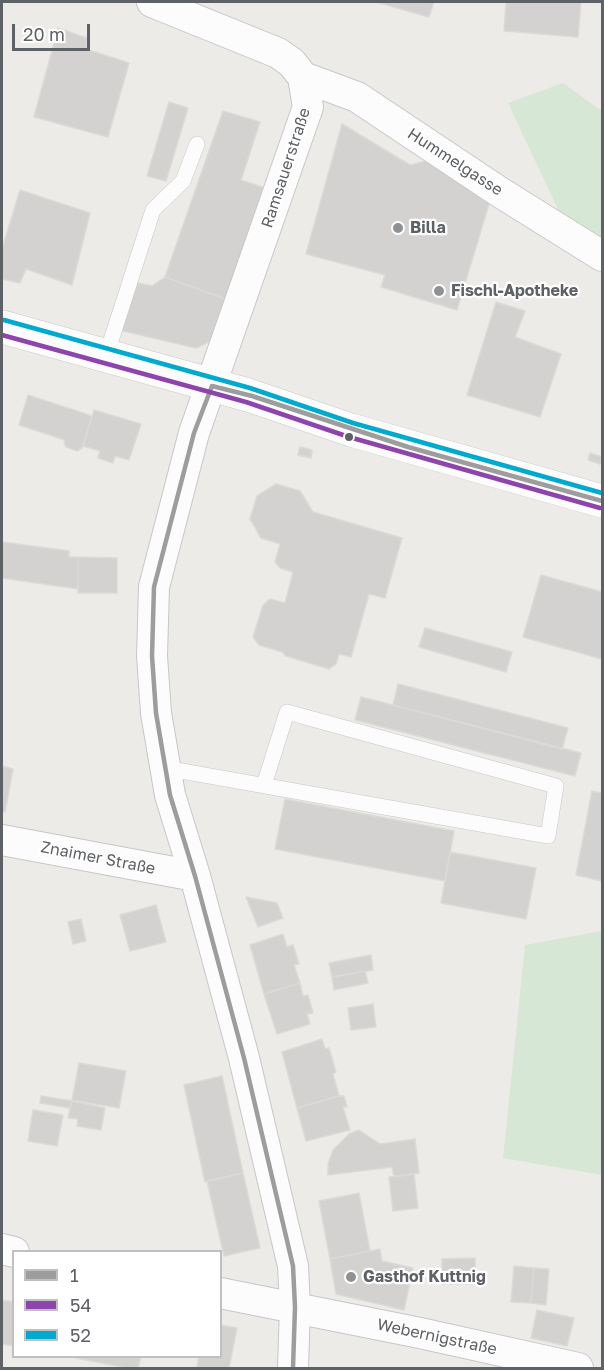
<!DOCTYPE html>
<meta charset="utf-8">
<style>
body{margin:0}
#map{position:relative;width:604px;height:1370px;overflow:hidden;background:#ecebe8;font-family:"Golos Text",sans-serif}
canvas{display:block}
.frame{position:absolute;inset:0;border:3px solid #5e6165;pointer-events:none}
.legend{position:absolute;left:12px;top:1250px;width:210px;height:108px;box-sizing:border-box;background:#fff;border:2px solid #bfc0c1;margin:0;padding:8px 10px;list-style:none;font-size:18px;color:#5e6165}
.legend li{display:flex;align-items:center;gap:12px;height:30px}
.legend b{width:30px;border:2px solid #bfc0c1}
.scale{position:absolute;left:12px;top:24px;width:78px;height:27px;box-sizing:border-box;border:3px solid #5e6165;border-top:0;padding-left:8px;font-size:18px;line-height:21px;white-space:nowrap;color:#5e6165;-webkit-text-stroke:4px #fff;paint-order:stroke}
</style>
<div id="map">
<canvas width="604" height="1370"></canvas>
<div class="frame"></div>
<ul class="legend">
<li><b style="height:8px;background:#9d9d9d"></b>1</li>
<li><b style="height:8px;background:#8e44ad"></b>54</li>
<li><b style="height:8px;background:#00a9ce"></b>52</li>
</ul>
<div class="scale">20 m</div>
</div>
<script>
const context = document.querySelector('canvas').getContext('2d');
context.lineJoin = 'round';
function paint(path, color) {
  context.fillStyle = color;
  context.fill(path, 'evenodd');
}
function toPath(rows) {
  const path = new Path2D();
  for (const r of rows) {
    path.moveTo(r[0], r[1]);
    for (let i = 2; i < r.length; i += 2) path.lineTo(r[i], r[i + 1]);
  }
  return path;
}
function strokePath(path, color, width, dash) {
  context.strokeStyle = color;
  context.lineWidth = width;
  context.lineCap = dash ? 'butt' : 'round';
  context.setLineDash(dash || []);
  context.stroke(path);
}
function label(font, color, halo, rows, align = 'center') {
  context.font = font + ' "Golos Text",sans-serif';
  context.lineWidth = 4.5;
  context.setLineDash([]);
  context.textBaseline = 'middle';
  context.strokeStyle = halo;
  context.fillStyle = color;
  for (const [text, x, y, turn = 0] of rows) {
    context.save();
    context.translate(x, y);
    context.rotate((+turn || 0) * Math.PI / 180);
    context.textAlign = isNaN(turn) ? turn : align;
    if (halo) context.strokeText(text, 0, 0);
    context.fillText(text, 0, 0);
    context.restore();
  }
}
const green = toPath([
 [563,83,602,111,602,243,563,220,508,103],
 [602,931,602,1175,503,1158,525,945]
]);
const building = toPath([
 [376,2,434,2,429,17,376,2],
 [506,2,581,2,578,37,504,31,506,2],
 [58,28,87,38,86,49,129,63,108,137,34,117,58,28],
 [169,102,188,108,166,181,147,176,169,102],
 [223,111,260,122,241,180,265,188,226,299,165,277,223,111],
 [342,124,410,165,430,160,490,201,457,310,381,287,385,275,306,254,342,124],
 [20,190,90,213,72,285,26,269,20,283,2,279,2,249,20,190],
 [165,277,226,299,218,327,209,342,196,348,119,330,133,282,152,286,165,277],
 [496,302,525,311,515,337,561,354,540,417,467,395,496,302],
 [28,395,92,416,82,448,77,451,66,447,64,443,65,440,19,425,28,395],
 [94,410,141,424,129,460,115,456,113,463,98,458,100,451,83,446,94,410],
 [300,447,312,450,311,458,298,455,300,447],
 [590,453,602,457,600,464,588,460,590,453],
 [276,484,300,491,313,512,402,538,385,598,369,594,351,657,339,654,336,664,329,669,286,656,282,652,259,645,253,637,263,605,270,599,285,603,293,572,280,568,275,562,280,544,261,538,250,519,257,496,276,484],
 [2,542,69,551,69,557,78,557,78,589,2,578,2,542],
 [78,557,117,558,117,593,78,593,78,557],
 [541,575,602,592,602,659,523,637,541,575],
 [425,628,512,652,506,672,419,647,425,628],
 [398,684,568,728,562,749,393,705,398,684],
 [361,697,581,753,575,776,355,720,361,697],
 [2,766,13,769,5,812,2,811,2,766],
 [592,791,602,793,602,881,576,875,592,791],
 [285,799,454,831,445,881,275,849,285,799],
 [450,852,536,868,526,919,441,903,450,852],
 [246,897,277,903,283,918,258,927,246,897],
 [156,905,166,942,130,951,120,915,156,905],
 [81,919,86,941,73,944,68,922,81,919],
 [283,934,287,947,293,945,299,964,294,965,300,983,264,994,250,945,283,934],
 [371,955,373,970,332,977,329,963,371,955],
 [365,971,368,983,334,990,332,977,365,971],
 [300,983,303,996,308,995,313,1013,307,1014,310,1024,277,1034,264,994,300,983],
 [373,1004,376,1027,351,1030,348,1008,373,1004],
 [322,1039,325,1049,329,1048,336,1072,333,1074,339,1096,297,1108,282,1052,322,1039],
 [79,1063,126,1071,119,1108,72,1100,79,1063],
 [222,1076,243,1173,205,1182,184,1085,222,1076],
 [41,1096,72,1101,70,1108,40,1103,41,1096],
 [339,1096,344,1096,347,1107,343,1107,350,1130,306,1141,297,1108,339,1096],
 [72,1101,105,1108,101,1130,77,1126,78,1119,68,1118,72,1101],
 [33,1110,63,1115,57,1146,28,1141,33,1110],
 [359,1130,380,1144,415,1139,419,1173,394,1177,392,1167,328,1175,328,1164,333,1150,349,1134,359,1130],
 [243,1173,260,1248,224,1256,207,1181,243,1173],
 [414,1174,418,1208,393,1211,389,1177,414,1174],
 [359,1193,370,1251,330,1259,319,1201,359,1193],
 [380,1249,382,1261,413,1268,404,1310,336,1294,330,1259,380,1249],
 [475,1258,476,1284,442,1284,442,1259,475,1258],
 [514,1266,534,1268,531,1303,511,1302,514,1266],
 [534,1268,549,1269,546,1305,531,1303,534,1268],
 [2,1300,14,1302,14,1346,2,1344,2,1300],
 [537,1310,574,1318,567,1346,531,1338,537,1310],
 [220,1325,237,1328,229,1368,197,1368,199,1356,220,1356,220,1325],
 [66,1356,141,1356,138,1368,127,1368,66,1356]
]);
const lane = toPath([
 [106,356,153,210,183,181,197,144],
 [164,768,187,772,548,836,556,786,287,712,264,785]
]);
const street = toPath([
 [152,2,278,53,292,63,303,77,308,107,194,433,154,587,152,656,156,713,170,795,195,876,244,1058,293,1266,295,1307,293,1368],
 [303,77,357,97,498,191,602,256],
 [2,840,195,876],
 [2,1249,14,1252],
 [220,1293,420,1333,578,1368]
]);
const secondary = toPath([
 [2,327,248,395,351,430,602,501]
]);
const bus1 = toPath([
 [212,386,194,433,154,587,152,656,156,713,170,795,195,876,244,1058,293,1266,295,1307,293,1368],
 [212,386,252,396,408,447,602,501]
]);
const bus2 = toPath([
 [2,335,246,402,349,437,600,508]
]);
const bus3 = toPath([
 [4,320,250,388,353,423,602,493]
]);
const markers = [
 [398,228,6,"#909193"],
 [439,291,6,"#909193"],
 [349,437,5,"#5e6165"],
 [351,1277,6,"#909193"]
];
const streetNames = [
 ["Hummelgasse",455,162,33],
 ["Ramsauerstraße",286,168,-72],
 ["Znaimer Straße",98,858,11],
 ["Webernigstraße",437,1337,12]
];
const poiNames = [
 ["Billa",410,228],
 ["Fischl-Apotheke",451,291],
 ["Gasthof Kuttnig",363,1277]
];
paint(green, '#d7e7d5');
paint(building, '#d3d2d1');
strokePath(building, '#dcdad7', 1.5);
strokePath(lane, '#c7c7c7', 16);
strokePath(street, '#c7c7c7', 32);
strokePath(secondary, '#c9c9c9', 34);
strokePath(lane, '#fcfcfc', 15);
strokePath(street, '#fcfcfc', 30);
strokePath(secondary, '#fcfcfc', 33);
strokePath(bus1, '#9d9d9d', 4.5);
strokePath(bus2, '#8e44ad', 4.5);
strokePath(bus3, '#00a9ce', 4.5);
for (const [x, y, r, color] of markers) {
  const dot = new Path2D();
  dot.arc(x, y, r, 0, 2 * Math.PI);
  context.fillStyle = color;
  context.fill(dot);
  strokePath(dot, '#fff', 2);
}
label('16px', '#5e6165', '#fff', streetNames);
label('bold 16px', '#5e6165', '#fff', poiNames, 'left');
</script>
